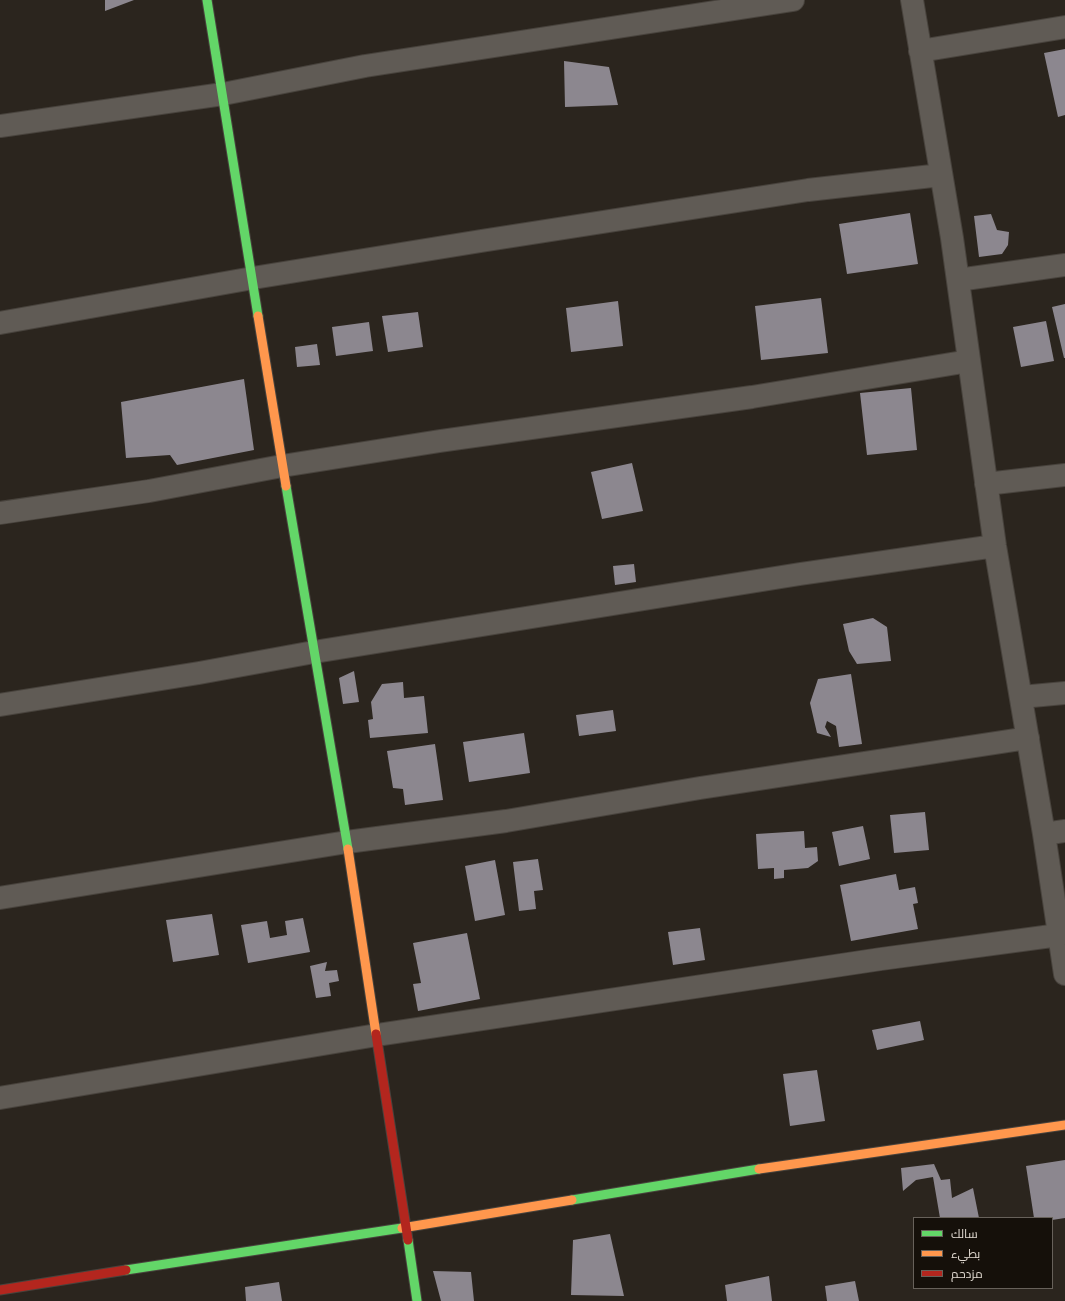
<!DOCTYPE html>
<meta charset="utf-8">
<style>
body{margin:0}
#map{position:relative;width:1065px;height:1301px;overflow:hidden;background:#2b251e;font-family:"Open Sans",Cairo,sans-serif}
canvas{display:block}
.legend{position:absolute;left:913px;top:1217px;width:140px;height:72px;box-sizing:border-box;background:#15100a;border:1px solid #67615a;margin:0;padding:5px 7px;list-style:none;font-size:12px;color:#e2dbd2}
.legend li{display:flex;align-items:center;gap:8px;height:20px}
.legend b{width:20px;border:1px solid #67615a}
</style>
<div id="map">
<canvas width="1065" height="1301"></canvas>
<ul class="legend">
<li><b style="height:5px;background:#63d668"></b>سالك</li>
<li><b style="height:5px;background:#ff974d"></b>بطيء</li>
<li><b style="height:5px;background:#b3261e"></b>مزدحم</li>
</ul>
</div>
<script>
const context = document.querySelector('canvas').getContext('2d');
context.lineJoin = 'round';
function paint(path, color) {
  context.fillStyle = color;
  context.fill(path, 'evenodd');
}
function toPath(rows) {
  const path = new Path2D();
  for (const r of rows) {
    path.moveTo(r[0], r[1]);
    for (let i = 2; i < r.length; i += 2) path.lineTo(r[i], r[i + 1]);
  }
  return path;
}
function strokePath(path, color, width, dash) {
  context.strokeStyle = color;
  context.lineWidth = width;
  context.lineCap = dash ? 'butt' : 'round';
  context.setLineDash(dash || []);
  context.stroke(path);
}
const building = toPath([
 [105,0,134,0,105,11],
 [1065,49,1065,115,1058,117,1044,53],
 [564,61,609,67,618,105,565,107],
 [910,213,918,264,847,274,839,224],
 [991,214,997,230,1009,232,1008,245,1002,254,979,257,974,216],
 [821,298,828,353,761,360,755,306],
 [618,301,623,346,571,352,566,308],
 [1065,304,1065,358,1064,358,1052,307],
 [418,312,423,347,388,352,382,316],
 [1046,321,1054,361,1021,367,1013,327],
 [369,322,373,351,336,356,332,327],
 [317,344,320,365,297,367,295,347],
 [244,379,254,450,177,465,170,455,126,458,121,402],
 [911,388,917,450,867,455,860,393],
 [632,463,643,511,602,519,591,472],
 [634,564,636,582,615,585,613,566],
 [873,618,887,627,891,661,857,664,849,651,843,624],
 [354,671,359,702,343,704,339,678],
 [851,674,862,744,839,747,836,726,827,721,825,727,831,737,817,733,810,703,818,679],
 [403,682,404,698,424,696,428,733,370,738,368,720,373,719,371,702,382,684],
 [613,710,616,731,579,736,576,715],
 [524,733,530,773,469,782,463,742],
 [435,744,443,800,405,805,403,789,393,788,387,751],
 [925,812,929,850,894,853,890,815],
 [863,826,870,859,839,866,832,832],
 [804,831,805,848,817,847,818,861,808,868,784,870,784,878,774,879,774,868,758,869,756,834],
 [538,859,543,890,534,891,536,909,519,911,513,862],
 [495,860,505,915,475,921,465,866],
 [896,874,899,890,915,887,918,903,913,904,918,929,851,941,840,885],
 [212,914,219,955,173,962,166,920],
 [303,918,310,952,248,963,241,925,267,921,270,938,287,935,285,921],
 [700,928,705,960,673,965,668,932],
 [467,933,480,999,418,1011,413,984,421,983,413,943],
 [327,962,325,971,337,970,339,981,329,983,331,996,316,998,310,966],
 [920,1021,924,1040,877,1050,872,1030],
 [817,1070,825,1121,790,1126,783,1074],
 [1065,1160,1065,1218,1052,1220,1052,1218,1034,1218,1026,1166],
 [934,1164,941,1180,950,1179,952,1198,973,1188,979,1218,940,1218,933,1177,916,1180,903,1191,901,1168],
 [610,1234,624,1296,571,1295,573,1240],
 [433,1271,471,1272,474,1301,441,1301],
 [769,1276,772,1301,727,1301,725,1285],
 [855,1281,859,1301,827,1301,825,1286],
 [279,1282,282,1301,246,1301,245,1287]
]);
const street = toPath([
 [912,0,952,238,995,546,1044,834,1065,974],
 [920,51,1065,27],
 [0,126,223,94,365,66,793,0],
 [958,280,1065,265],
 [0,323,253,278,481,241,808,190,941,175],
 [986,484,1065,475],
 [0,513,149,491,282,466,440,441,752,397,969,361],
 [1021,697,1065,693],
 [0,705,199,673,314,652,800,574,995,546],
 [1044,834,1065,831],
 [0,898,347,842,506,821,700,788,1028,738],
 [0,1098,377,1035,881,959,1059,935]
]);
const fast = toPath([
 [207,0,258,316],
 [286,486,348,849],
 [572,1200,759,1169],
 [408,1240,417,1301],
 [126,1270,402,1228]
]);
const slow = toPath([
 [258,316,286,486],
 [348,849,376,1034],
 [759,1169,1065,1125],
 [402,1228,572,1200]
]);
const jam = toPath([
 [376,1034,408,1240],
 [0,1290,126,1270]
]);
paint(building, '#8c878f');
strokePath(street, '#48433d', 24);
strokePath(fast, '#48433d', 11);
strokePath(slow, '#48433d', 11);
strokePath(jam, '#48433d', 11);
strokePath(street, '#605b55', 22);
strokePath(fast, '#63d668', 9);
strokePath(slow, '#ff974d', 9);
strokePath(jam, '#b3261e', 9);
</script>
